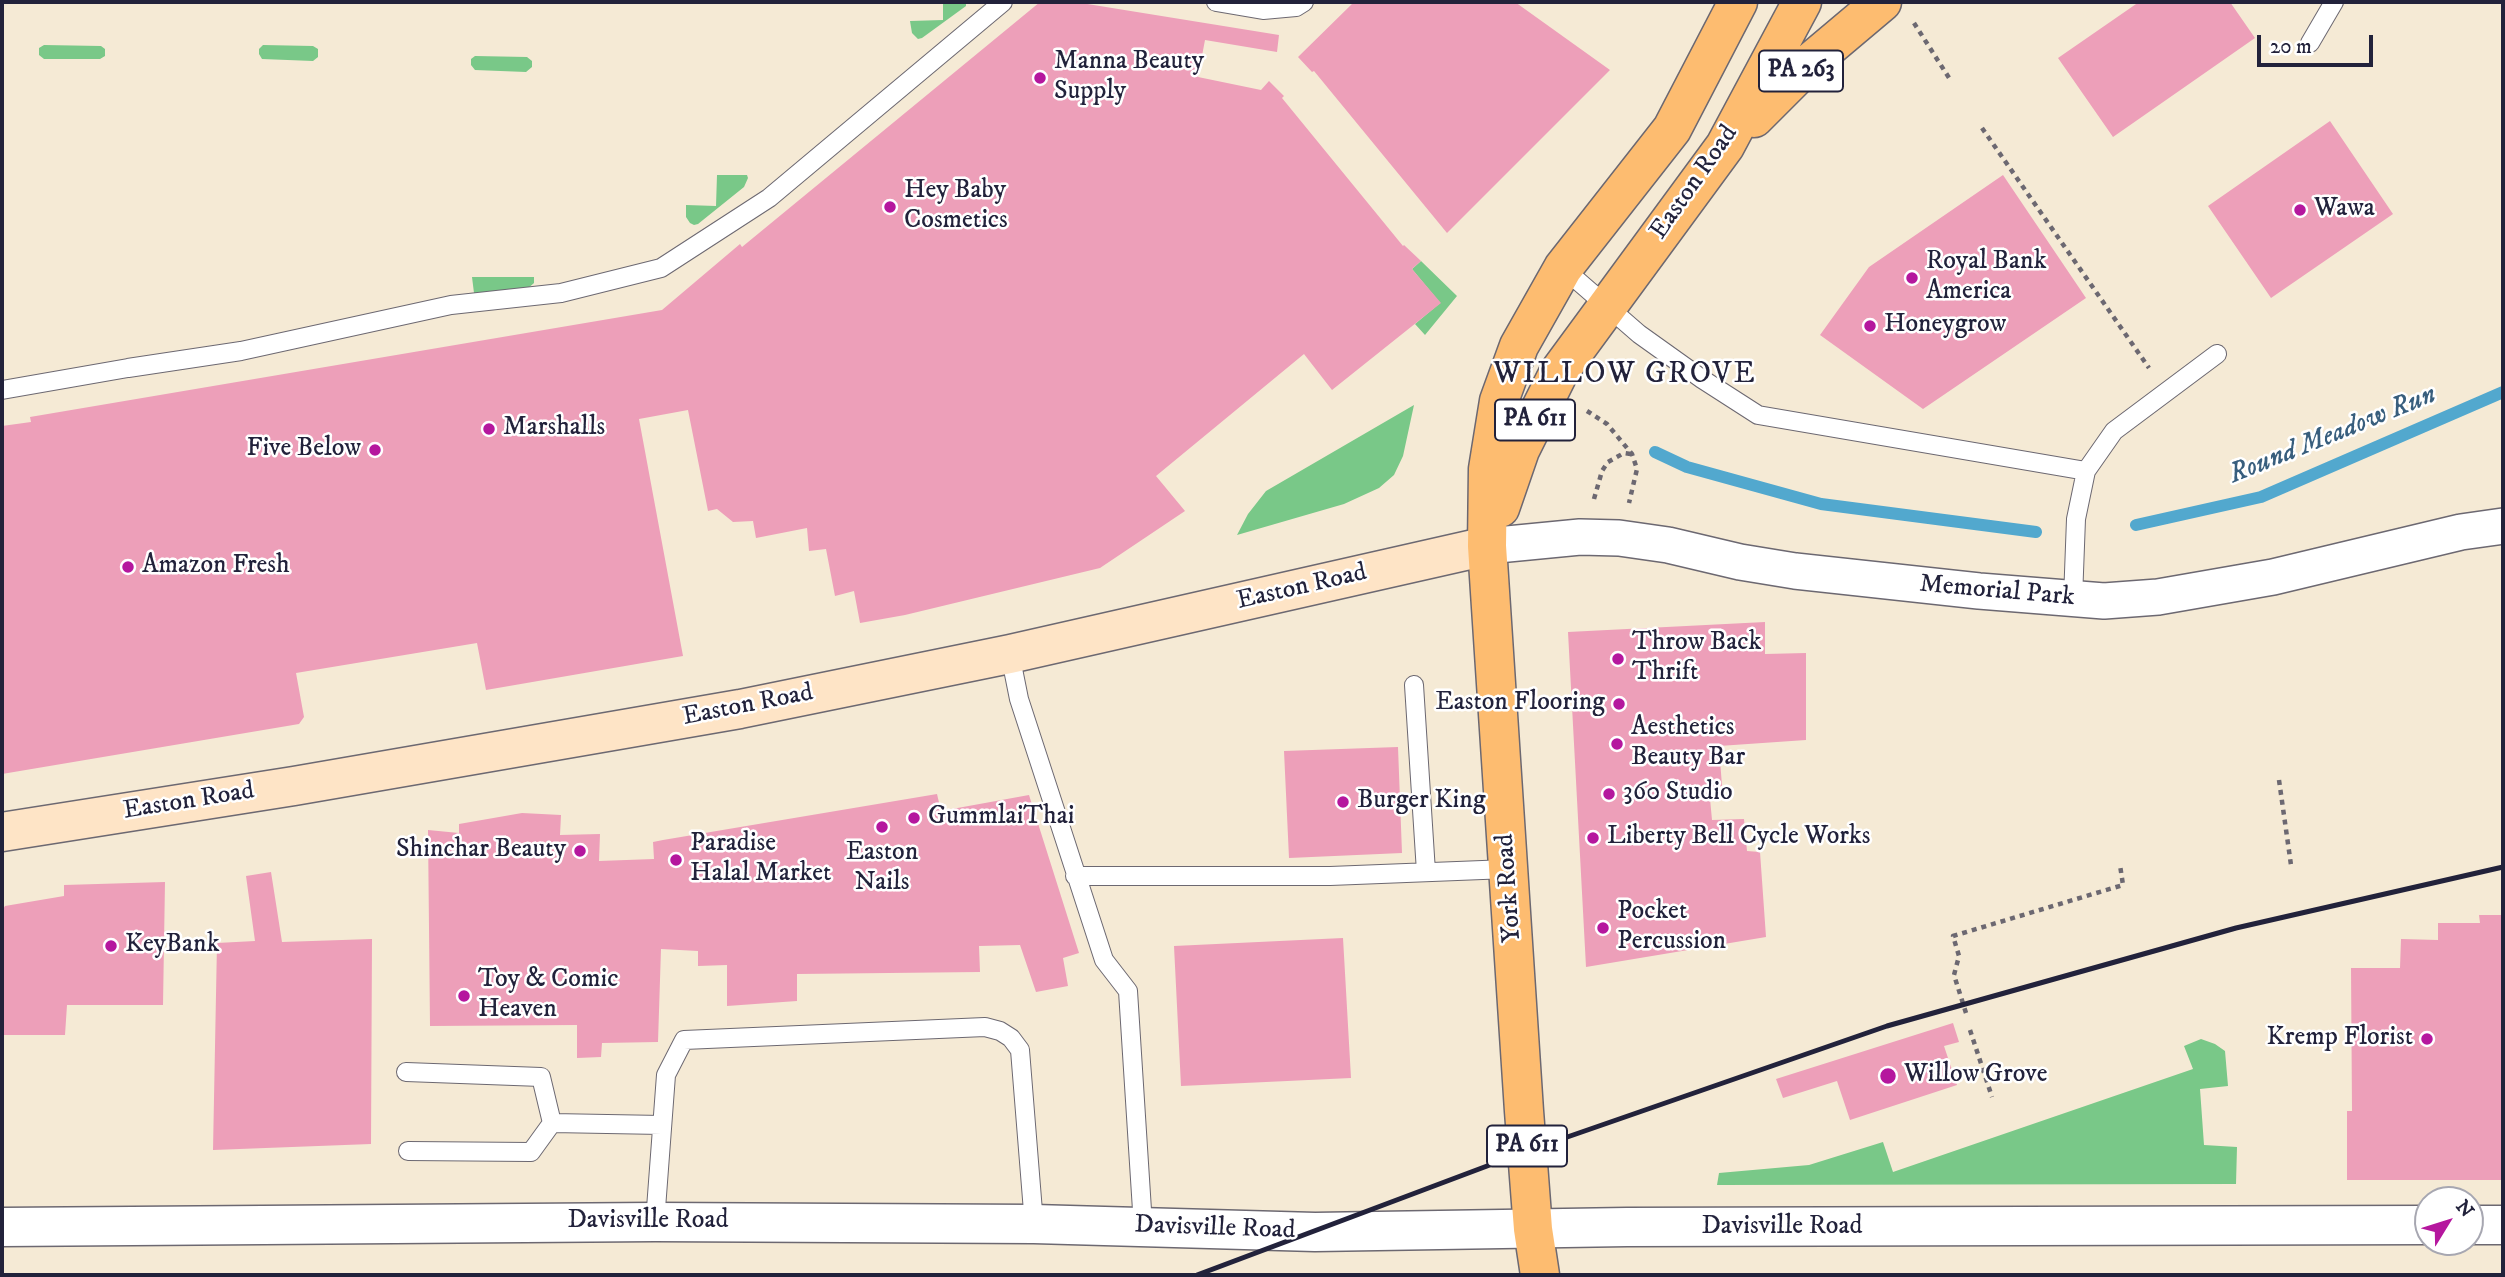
<!DOCTYPE html>
<style>
body{margin:0}
#map{position:relative;width:2505px;height:1277px;overflow:hidden;background:#f5ead5;font-family:"IM FELL DW Pica",serif}
canvas{display:block}
.frame{position:absolute;inset:0;border:4px solid #22223b;pointer-events:none}
.north{position:absolute;left:2414px;top:1186px;width:70px;height:70px;box-sizing:border-box;background:#fff;border:2px solid #a7a7b1;border-radius:50%;rotate:52deg;font-size:19px;font-weight:700;line-height:28px;text-align:center;color:#22223b}
.north::after{content:'';display:block;margin:auto;width:24px;height:32px;background:#b5179e;clip-path:polygon(50% 0,100% 100%,50% 72%,0 100%)}
.scale{position:absolute;left:2257px;top:35px;width:116px;height:32px;box-sizing:border-box;border:4px solid #22223b;border-top:0;padding-left:9px;font-size:21px;line-height:24px;white-space:nowrap;color:#22223b;-webkit-text-stroke:5px #fff;paint-order:stroke}
</style>
<div id="map">
<canvas width="2505" height="1277"></canvas>
<div class="frame"></div>
<div class="north">N</div>
<div class="scale">20 m</div>
</div>
<script>
const context = document.querySelector('canvas').getContext('2d');
context.lineJoin = 'round';
function paint(path, color) {
  context.fillStyle = color;
  context.fill(path, 'evenodd');
}
function toPath(rows) {
  const path = new Path2D();
  for (const r of rows) {
    path.moveTo(r[0], r[1]);
    for (let i = 2; i < r.length; i += 2) path.lineTo(r[i], r[i + 1]);
  }
  return path;
}
function strokePath(path, color, width, dash) {
  context.strokeStyle = color;
  context.lineWidth = width;
  context.lineCap = dash ? 'butt' : 'round';
  context.setLineDash(dash || []);
  context.stroke(path);
}
function label(font, color, halo, rows, align = 'center') {
  context.font = font + ' "IM FELL DW Pica",serif';
  context.lineWidth = 5;
  context.setLineDash([]);
  context.textBaseline = 'middle';
  context.strokeStyle = halo;
  context.fillStyle = color;
  for (const [text, x, y, turn = 0] of rows) {
    context.save();
    context.translate(x, y);
    context.rotate((+turn || 0) * Math.PI / 180);
    context.textAlign = isNaN(turn) ? turn : align;
    if (halo) context.strokeText(text, 0, 0);
    context.fillText(text, 0, 0);
    context.restore();
  }
}
const green = toPath([
 [943,2,966,2,966,6,922,38,918,39,912,33,910,21,943,20],
 [44,45,101,46,105,49,105,56,100,59,44,59,39,55,39,48],
 [263,45,313,46,318,49,318,57,313,61,262,59,259,54,259,49],
 [475,56,527,57,532,61,532,67,526,72,475,70,471,65,471,59],
 [717,175,747,175,748,178,744,187,698,224,694,225,690,223,686,217,686,205,716,206],
 [1421,261,1457,296,1425,335,1415,324,1440,303,1412,269],
 [472,277,534,277,534,283,526,290,479,296,474,293],
 [1414,405,1403,456,1394,475,1379,488,1344,504,1237,535,1248,514,1266,491],
 [2201,1039,2215,1044,2225,1051,2228,1086,2200,1089,2204,1145,2237,1147,2236,1184,1717,1185,1719,1173,1809,1165,1883,1142,1893,1172,2193,1069,2184,1046]
]);
const stream = toPath([
 [1655,452,1687,467,1821,504,2036,532],
 [2136,525,2261,497,2503,392]
]);
const building = toPath([
 [1040,2,1075,2,1279,35,1277,52,1205,40,1198,77,1261,90,1269,81,1284,96,1282,98,1403,246,1404,245,1421,261,1412,269,1441,303,1332,390,1304,354,1156,476,1185,511,1100,568,905,615,860,623,854,591,835,596,826,549,809,551,807,528,756,538,753,521,733,522,717,509,708,511,688,410,639,419,683,656,486,690,477,643,296,673,304,717,299,724,2,774,2,426,31,422,30,417,662,310,740,244,742,247],
 [1354,2,1515,2,1610,70,1447,233,1314,71,1312,72,1298,57],
 [2139,2,2230,2,2255,38,2113,137,2058,58],
 [2330,121,2393,214,2271,298,2208,206],
 [2003,175,2086,298,1923,409,1820,335,1869,267],
 [1765,622,1765,654,1806,653,1806,740,1719,746,1722,786,1709,788,1712,820,1744,819,1747,851,1760,852,1766,937,1586,967,1568,632],
 [1398,747,1402,853,1289,858,1284,751],
 [937,794,941,811,1029,795,1079,953,1063,958,1068,986,1036,992,1020,945,979,946,980,972,797,974,797,1001,727,1006,727,965,698,966,698,951,661,949,658,1042,602,1043,601,1057,577,1058,577,1025,430,1026,428,830,459,833,459,824,522,813,561,815,560,835,600,834,599,861,654,859,653,842,663,840],
 [271,872,282,942,372,939,371,1144,213,1150,217,943,255,941,246,876],
 [165,882,163,1005,67,1005,65,1035,2,1035,2,911,5,906,64,896,64,885],
 [2479,915,2503,915,2503,1180,2347,1180,2347,1111,2352,1111,2351,968,2400,968,2401,939,2438,940,2438,923,2480,923],
 [1343,938,1351,1078,1181,1086,1174,946],
 [1953,1023,1959,1042,1944,1046,1957,1085,1850,1120,1837,1081,1783,1098,1776,1079]
]);
const path = toPath([
 [1914,23,1951,81],
 [1982,128,2149,368],
 [1587,411,1607,424,1632,454,1637,469,1629,503],
 [1594,499,1602,471,1608,462,1624,453,1631,454],
 [2279,780,2291,865],
 [1966,1013,1954,975,1959,956,1953,936,2123,885,2120,865],
 [1970,1030,1992,1097]
]);
const service = toPath([
 [1216,2,1263,10,1296,7,1304,2],
 [2310,43,2334,2],
 [1563,268,1639,334,1702,379,1758,415,2086,471],
 [2,390,128,368,241,351,451,305,561,293,661,268,769,198,1003,2],
 [2073,599,2076,519,2086,471,2114,431,2217,354],
 [1010,654,1019,699,1104,960,1128,991,1143,1226],
 [1414,685,1426,872],
 [1075,876,1330,876,1508,869],
 [406,1072,541,1077,552,1123,662,1125],
 [408,1151,531,1152,552,1123],
 [655,1222,666,1075,684,1040,985,1027,1000,1031,1011,1038,1020,1050,1034,1224]
]);
const minor = toPath([
 [1487,546,1580,537,1619,538,1668,545,1740,562,1795,571,1979,591,2104,601,2158,597,2273,577,2461,532,2503,526]
]);
const tertiary = toPath([
 [2470,1225,2503,1225],
 [2,1227,655,1222,1034,1224,1315,1232,1627,1227,2428,1225]
]);
const secondary = toPath([
 [2,832,294,786,740,709,1010,654,1487,546]
]);
const trunk = toPath([
 [1754,118,1806,66,1882,2],
 [1500,508,1520,450,1559,372,1725,146,1802,2],
 [1540,1275,1533,1229,1524,1111,1487,546,1488,469,1499,401,1519,346,1563,268,1672,129,1738,2]
]);
const rail = toPath([
 [1197,1275,1527,1151,1887,1026,2236,928,2503,867]
]);
const markers = [
 [1040,78,7,"#b5179e"],
 [890,207,7,"#b5179e"],
 [2300,210,7,"#b5179e"],
 [1912,278,7,"#b5179e"],
 [1870,326,7,"#b5179e"],
 [489,429,7,"#b5179e"],
 [375,450,7,"#b5179e"],
 [128,567,7,"#b5179e"],
 [1618,659,7,"#b5179e"],
 [1619,704,7,"#b5179e"],
 [1617,744,7,"#b5179e"],
 [1609,794,7,"#b5179e"],
 [1343,802,7,"#b5179e"],
 [914,818,7,"#b5179e"],
 [882,827,7,"#b5179e"],
 [1593,838,7,"#b5179e"],
 [580,851,7,"#b5179e"],
 [676,860,7,"#b5179e"],
 [1603,928,7,"#b5179e"],
 [111,946,7,"#b5179e"],
 [464,996,7,"#b5179e"],
 [2427,1039,7,"#b5179e"],
 [1888,1076,9,"#b5179e"]
];
const shields = [
 [1801,71,84],
 [1535,420,80],
 [1527,1146,80]
];
const shieldNames = [
 ["PA 263",1801,71],
 ["PA 611",1535,420],
 ["PA 611",1527,1146]
];
const poiNames = [
 ["Manna Beauty",1054,63],
 ["Supply",1054,93],
 ["Hey Baby",904,192],
 ["Cosmetics",904,222],
 ["Wawa",2314,210],
 ["Royal Bank",1926,263],
 ["America",1926,293],
 ["Honeygrow",1884,326],
 ["Marshalls",503,429],
 ["Five Below",361,450,"right"],
 ["Amazon Fresh",142,567],
 ["Throw Back",1632,644],
 ["Thrift",1632,674],
 ["Easton Flooring",1605,704,"right"],
 ["Aesthetics",1631,729],
 ["Beauty Bar",1631,759],
 ["360 Studio",1623,794],
 ["Burger King",1357,802],
 ["GummlaiThai",928,818],
 ["Liberty Bell Cycle Works",1607,838],
 ["Paradise",690,845],
 ["Halal Market",690,875],
 ["Shinchar Beauty",566,851,"right"],
 ["Easton",882,854,"center"],
 ["Nails",882,884,"center"],
 ["Pocket",1617,913],
 ["Percussion",1617,943],
 ["KeyBank",125,946],
 ["Toy & Comic",478,981],
 ["Heaven",478,1011],
 ["Kremp Florist",2413,1039,"right"],
 ["Willow Grove",1904,1076]
];
const streetNames = [
 ["Easton Road",1695,183,-55],
 ["Easton Road",1302,588,-13],
 ["Memorial Park",1997,592,5],
 ["Easton Road",748,706,-11],
 ["Easton Road",189,802,-9],
 ["York Road",1510,888,-94],
 ["Davisville Road",648,1222],
 ["Davisville Road",1782,1228],
 ["Davisville Road",1215,1229,2]
];
const waterNames = [
 ["Round Meadow Run",2333,436,-22]
];
const quarterNames = [
 ["WILLOW GROVE",1625,376]
];
paint(green, '#79c888');
strokePath(stream, '#52a8ce', 12);
paint(building, '#ed9fb9');
strokePath(service, '#6c6871', 20);
strokePath(minor, '#6c6871', 38);
strokePath(tertiary, '#6c6871', 41);
strokePath(secondary, '#6c6871', 41);
strokePath(trunk, '#6c6871', 41);
strokePath(path, '#6c6871', 4.5, [5, 5]);
strokePath(service, '#fff', 18);
strokePath(minor, '#fff', 35);
strokePath(tertiary, '#fff', 38);
strokePath(secondary, '#fee4c6', 38);
strokePath(trunk, '#fdbc70', 38);
strokePath(rail, '#22223b', 5);
for (const [x, y, r, color] of markers) {
  const dot = new Path2D();
  dot.arc(x, y, r, 0, 2 * Math.PI);
  context.fillStyle = color;
  context.fill(dot);
  strokePath(dot, '#fff', 2.5);
}
for (const [x, y, w] of shields) {
  const box = new Path2D();
  box.roundRect(x - w / 2, y - 20.5, w, 41, 5);
  context.fillStyle = '#fff';
  context.fill(box);
  strokePath(box, '#22223b', 2);
}
label('bold 24px', '#22223b', null, shieldNames);
label('26px', '#22223b', '#fff', poiNames, 'left');
label('26px', '#22223b', '#fff', streetNames);
label('italic 28px', '#385e7d', '#fff', waterNames);
context.letterSpacing = '2px';
label('30px', '#22223b', '#fff', quarterNames);
context.letterSpacing = '0px';
</script>
